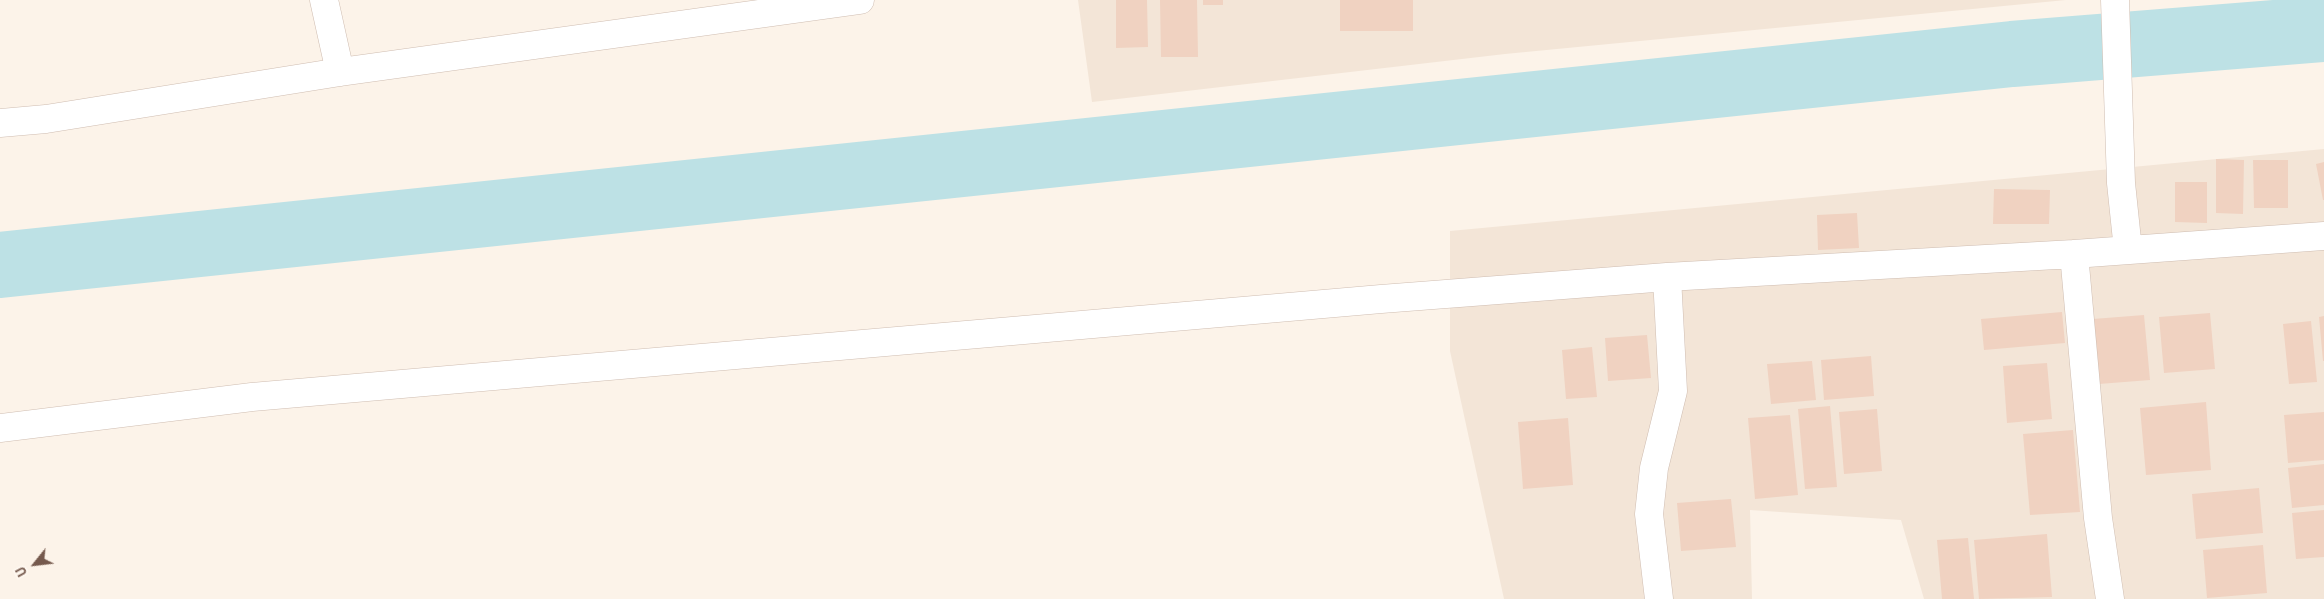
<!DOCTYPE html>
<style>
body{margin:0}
#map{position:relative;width:2324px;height:599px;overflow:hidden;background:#fcf3e9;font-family:"Alegreya Sans",sans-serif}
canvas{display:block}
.north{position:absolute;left:10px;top:539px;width:50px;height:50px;-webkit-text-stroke:4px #fef7ef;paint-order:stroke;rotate:241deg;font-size:14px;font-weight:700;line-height:20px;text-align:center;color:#75594d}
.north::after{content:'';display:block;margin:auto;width:18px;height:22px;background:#75594d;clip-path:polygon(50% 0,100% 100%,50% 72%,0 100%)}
</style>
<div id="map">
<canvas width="2324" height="599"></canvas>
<div class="north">U</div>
</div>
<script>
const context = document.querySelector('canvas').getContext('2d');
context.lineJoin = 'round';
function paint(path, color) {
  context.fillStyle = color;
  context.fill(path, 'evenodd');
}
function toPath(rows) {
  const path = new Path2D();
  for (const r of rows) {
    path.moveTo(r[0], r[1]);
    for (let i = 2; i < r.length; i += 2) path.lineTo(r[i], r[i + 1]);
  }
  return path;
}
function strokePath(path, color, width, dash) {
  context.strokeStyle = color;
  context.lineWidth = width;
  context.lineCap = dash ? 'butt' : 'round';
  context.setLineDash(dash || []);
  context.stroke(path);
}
const residential = toPath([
 [1078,0,2066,0,1505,54,1092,102],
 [2324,149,2324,599,1924,599,1901,520,1750,510,1752,599,1504,599,1450,351,1450,231]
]);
const river = toPath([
 [0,265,2012,54,2324,29]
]);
const building = toPath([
 [1116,0,1147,0,1148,47,1116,48],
 [1160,0,1197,0,1198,57,1161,57],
 [1203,0,1223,0,1223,5,1203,5],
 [1340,0,1413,0,1413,31,1340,31],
 [2216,159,2244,160,2243,214,2216,213],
 [2253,160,2288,160,2288,208,2254,208],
 [2324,162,2324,200,2323,200,2316,164],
 [2175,182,2207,182,2207,223,2175,222],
 [1994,189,2050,190,2049,224,1993,224],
 [1857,213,1859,248,1818,250,1817,215],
 [2062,312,2065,343,1984,350,1981,319],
 [2210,313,2215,369,2164,373,2159,317],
 [2144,315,2150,380,2099,384,2093,319],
 [2324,316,2324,361,2323,361,2319,317],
 [2311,321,2317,382,2289,384,2283,324],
 [1647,335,1651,378,1608,381,1605,338],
 [1592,347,1597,397,1566,399,1562,350],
 [1871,356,1874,396,1824,400,1821,360],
 [1812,361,1816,400,1771,404,1767,364],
 [2047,363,2052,419,2007,423,2003,366],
 [2206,402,2211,470,2146,475,2140,408],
 [1830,406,1837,487,1805,489,1798,409],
 [1877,409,1882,471,1844,474,1839,412],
 [2324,412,2324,460,2288,463,2284,415],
 [1790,415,1798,495,1755,499,1748,418],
 [1568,418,1573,485,1523,489,1518,422],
 [2073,430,2080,512,2030,515,2023,434],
 [2324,464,2324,505,2292,508,2288,468],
 [2259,488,2263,533,2196,539,2192,494],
 [1731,499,1736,547,1681,551,1677,503],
 [2324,510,2324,557,2296,559,2292,513],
 [2047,534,2052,597,1979,599,1974,540],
 [1968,538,1974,599,1942,599,1937,540],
 [2263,545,2267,593,2207,598,2203,550]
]);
const minor = toPath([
 [324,0,340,72],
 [2115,0,2121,183,2128,250],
 [0,123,46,119,340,72,860,0],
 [2074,254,2098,518,2110,599],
 [0,428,252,397,1381,299,1667,277,2074,254,2324,236],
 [1659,599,1649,514,1654,468,1673,391,1667,277]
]);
paint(residential, '#f3e5d7');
strokePath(river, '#bde1e5', 66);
paint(building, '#f0d2c1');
strokePath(minor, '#cfbdb1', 29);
strokePath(minor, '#fff', 28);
</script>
